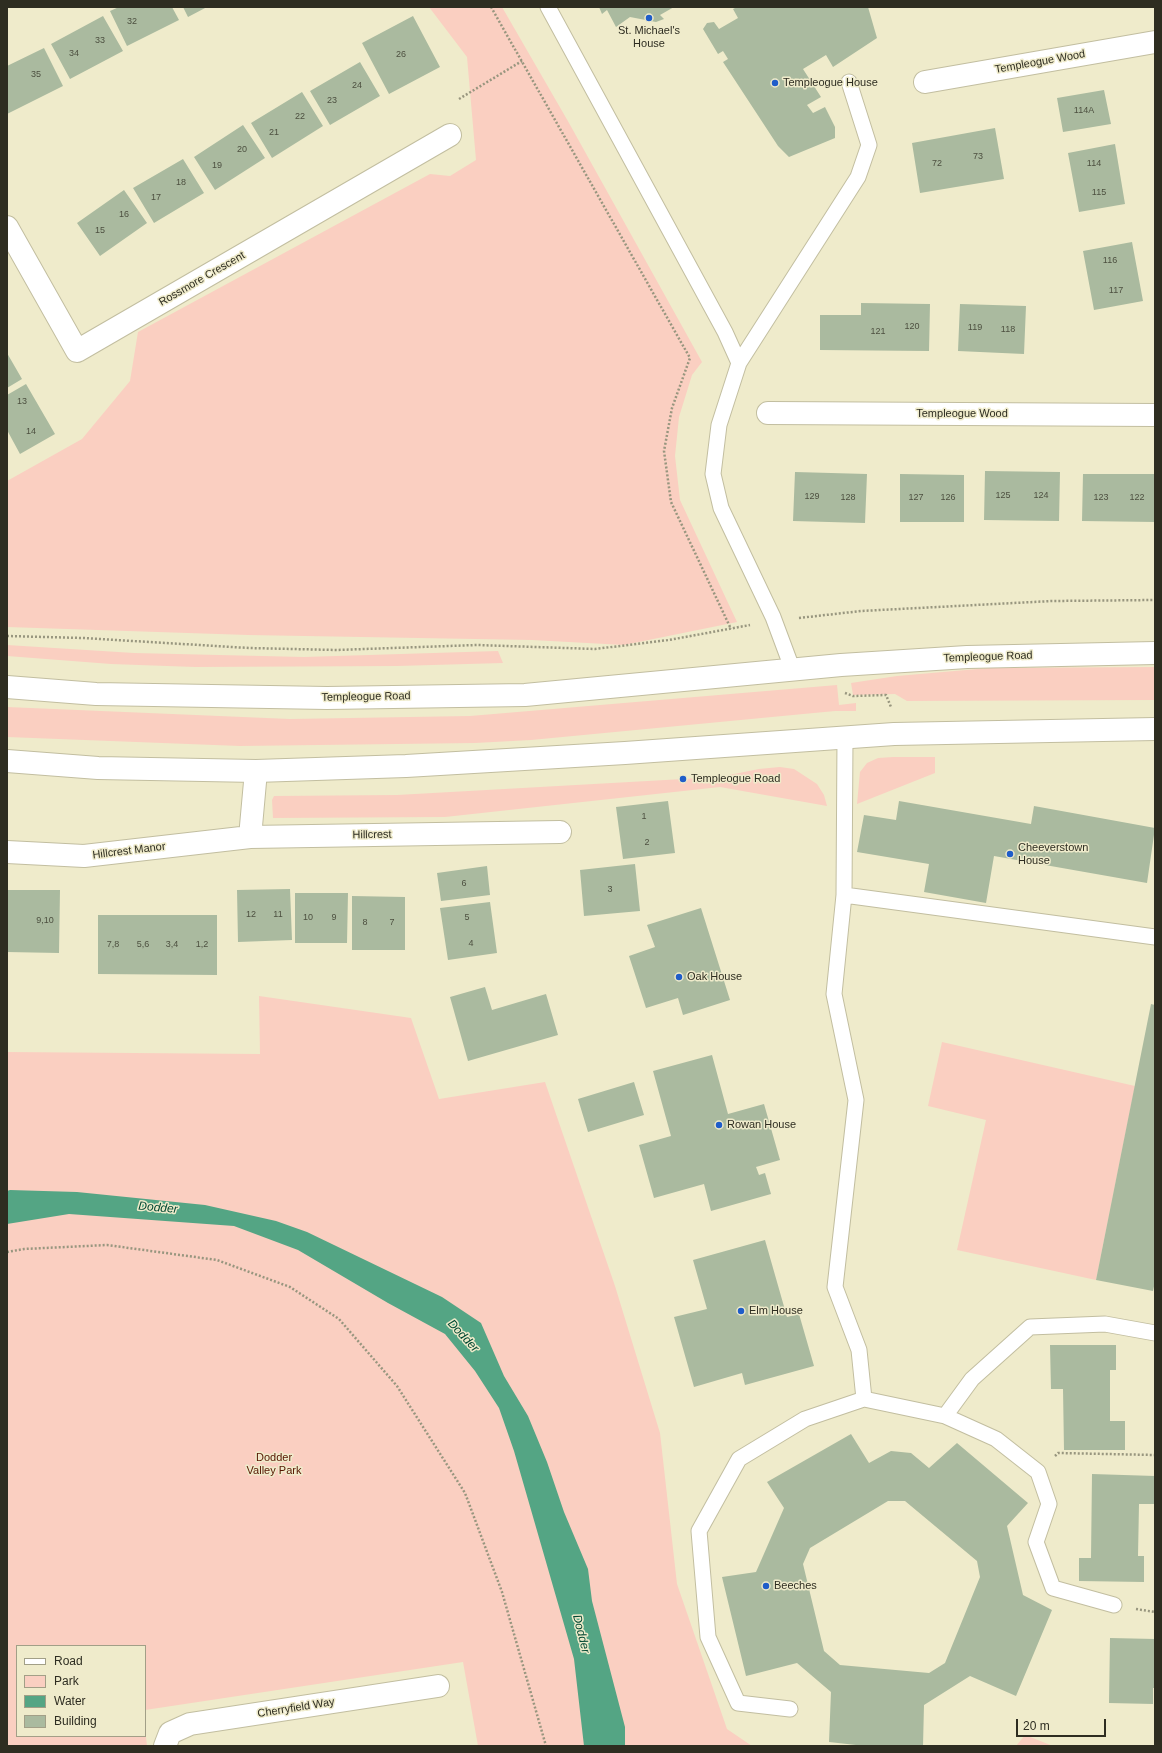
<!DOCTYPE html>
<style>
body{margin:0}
#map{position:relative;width:1162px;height:1753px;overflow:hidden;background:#efebcb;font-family:Helvetica,sans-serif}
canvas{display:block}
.frame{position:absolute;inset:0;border:8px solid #2e2d21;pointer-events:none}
.legend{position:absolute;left:16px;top:1645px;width:130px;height:92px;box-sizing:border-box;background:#efebcb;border:1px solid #a29f87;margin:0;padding:5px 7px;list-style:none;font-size:12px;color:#2e2d21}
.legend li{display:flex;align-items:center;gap:8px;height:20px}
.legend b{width:20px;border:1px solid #a29f87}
.scale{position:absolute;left:1016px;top:1719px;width:90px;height:18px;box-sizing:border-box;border:2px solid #2e2d21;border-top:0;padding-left:5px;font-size:12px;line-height:14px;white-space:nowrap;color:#2e2d21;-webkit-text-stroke:3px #efebcb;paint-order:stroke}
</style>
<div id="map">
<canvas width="1162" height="1753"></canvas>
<div class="frame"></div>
<ul class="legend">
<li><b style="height:5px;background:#fff"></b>Road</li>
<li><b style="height:11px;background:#facfc1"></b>Park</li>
<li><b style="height:11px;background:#54a584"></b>Water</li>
<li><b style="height:11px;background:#aaba9f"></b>Building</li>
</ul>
<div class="scale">20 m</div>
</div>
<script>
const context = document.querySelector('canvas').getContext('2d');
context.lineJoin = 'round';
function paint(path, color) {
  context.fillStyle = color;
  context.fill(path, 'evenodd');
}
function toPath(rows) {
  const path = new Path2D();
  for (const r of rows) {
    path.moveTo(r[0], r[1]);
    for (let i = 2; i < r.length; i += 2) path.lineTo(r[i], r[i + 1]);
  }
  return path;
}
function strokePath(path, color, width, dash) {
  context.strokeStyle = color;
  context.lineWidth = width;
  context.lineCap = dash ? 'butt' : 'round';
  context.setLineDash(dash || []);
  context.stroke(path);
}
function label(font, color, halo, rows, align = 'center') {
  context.font = font + ' Helvetica,sans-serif';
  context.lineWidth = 3;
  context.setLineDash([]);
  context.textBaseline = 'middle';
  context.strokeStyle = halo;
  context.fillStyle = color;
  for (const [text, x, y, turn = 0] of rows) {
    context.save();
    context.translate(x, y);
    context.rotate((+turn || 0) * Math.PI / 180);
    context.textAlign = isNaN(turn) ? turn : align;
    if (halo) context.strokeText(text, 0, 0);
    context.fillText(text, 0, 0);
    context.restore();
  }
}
const green = toPath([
 [429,7,502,7,569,123,702,362,692,375,679,417,675,456,680,500,737,622,624,645,532,640,248,635,7,627,7,481,82,439,130,381,138,332,430,174,450,176,476,160,467,57],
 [7,645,134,653,304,657,498,651,503,663,397,666,195,667,111,664,7,656],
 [1155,667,1155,700,907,701,895,694,853,695,851,683,897,676,989,668],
 [837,685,839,705,856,703,856,711,835,711,531,740,475,743,240,746,7,737,7,707,290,719,470,716],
 [893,757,935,757,935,773,857,804,860,772,867,763,878,758],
 [780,767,794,769,817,784,824,795,827,806,720,787,445,817,273,818,272,800,274,796,397,795,719,777,759,769],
 [259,996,411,1018,439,1099,545,1082,615,1286,660,1433,677,1584,727,1729,752,1746,478,1746,463,1662,145,1710,145,1646,17,1646,17,1736,145,1736,145,1728,147,1746,7,1746,7,1052,260,1054],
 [942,1042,1135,1086,1096,1280,957,1250,986,1120,928,1106],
 [1025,1735,1053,1746,1016,1746]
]);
const water = toPath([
 [10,1190,77,1192,205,1205,276,1221,307,1232,442,1297,481,1323,504,1376,528,1416,547,1462,564,1512,588,1569,592,1601,625,1727,625,1746,584,1746,574,1659,514,1451,499,1408,475,1371,445,1334,388,1303,298,1250,234,1226,69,1214,7,1224,7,1191]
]);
const building = toPath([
 [119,7,172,7,179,20,127,46,110,11],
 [183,7,207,7,188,17],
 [599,7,674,7,660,15,664,19,656,22,630,17,616,27,607,10,602,14],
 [737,7,868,7,877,38,833,67,826,55,803,69,821,97,807,105,813,113,825,107,835,127,835,138,789,157,778,146,723,62,728,59,723,51,718,54,703,29,707,23,714,22,719,29,738,18,733,9],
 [103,16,123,51,70,79,51,44],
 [413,16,440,67,389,94,362,43],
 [44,48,63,86,7,114,7,66],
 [360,62,380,96,330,125,310,91],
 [1104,90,1111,124,1063,132,1057,98],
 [302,92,323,126,272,158,251,123],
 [243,125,265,158,215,190,194,157],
 [995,128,1004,179,920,193,912,143],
 [1115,144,1125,204,1079,212,1068,153],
 [183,159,204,193,154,223,133,188],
 [124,190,147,223,100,256,77,223],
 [1132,242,1143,301,1094,310,1083,251],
 [861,303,930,304,929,351,820,350,820,315,861,315],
 [960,304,1026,306,1024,354,958,351],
 [7,353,22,379,7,388],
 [26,384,55,434,20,454,7,430,7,395],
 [985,471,1060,472,1059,521,984,520],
 [795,472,867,474,865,523,793,521],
 [900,474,964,475,964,522,900,522],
 [1083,474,1155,474,1155,522,1082,521],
 [668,801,675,853,623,859,616,807],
 [899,801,1031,824,1034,806,1155,828,1147,883,994,856,986,903,924,892,929,864,857,852,864,815,896,820],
 [635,864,640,911,584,916,580,870],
 [487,866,490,895,441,901,437,873],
 [290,889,292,940,238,942,237,890],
 [7,890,60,890,59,953,7,952],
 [295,893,348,893,347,943,295,943],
 [352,896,405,897,405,950,352,950],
 [490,902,497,953,448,960,440,908],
 [701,908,730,1000,683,1015,678,998,646,1008,629,956,655,947,647,925],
 [98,915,217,915,217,975,98,974],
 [485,987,492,1010,546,994,558,1035,468,1061,450,997],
 [1151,1004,1155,1005,1155,1282,1153,1291,1096,1280],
 [712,1055,728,1114,764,1104,780,1160,756,1167,759,1175,765,1173,771,1194,711,1211,704,1184,654,1198,639,1145,671,1136,653,1071],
 [634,1082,644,1115,588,1132,578,1099],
 [765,1240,787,1317,799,1314,814,1366,745,1385,742,1373,694,1387,674,1317,707,1309,693,1260],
 [1050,1345,1116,1345,1116,1370,1110,1370,1110,1421,1125,1421,1125,1450,1064,1450,1063,1389,1051,1389],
 [851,1434,869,1463,891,1451,911,1453,929,1468,957,1443,1028,1503,1007,1526,1023,1595,1052,1610,1016,1696,970,1676,924,1705,923,1746,865,1746,829,1742,831,1692,797,1663,746,1676,722,1577,756,1572,784,1508,767,1482],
 [888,1501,905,1501,977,1561,980,1577,945,1663,929,1673,840,1665,824,1651,803,1564,810,1548],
 [1092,1474,1155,1476,1154,1504,1139,1504,1138,1556,1144,1556,1144,1582,1079,1581,1079,1558,1091,1558],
 [1110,1638,1155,1639,1155,1688,1153,1688,1153,1704,1109,1703]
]);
const path = toPath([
 [491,7,690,358,672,408,664,451,671,502,731,629],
 [459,99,522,61],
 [799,618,861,611,1052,601,1155,600],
 [7,636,83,638,249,648,337,650,477,645,595,649,669,640,750,625],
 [845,693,853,696,886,695,891,707],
 [7,1252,24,1249,107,1245,217,1260,290,1287,339,1319,397,1386,465,1493,502,1592,546,1746],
 [1055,1456,1058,1453,1155,1455],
 [1136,1609,1155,1612]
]);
const service = toPath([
 [548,7,725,332,739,363,719,425,713,474,721,508,773,617,792,668],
 [739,363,858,177,869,145,849,82],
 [845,738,844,895,834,994,856,1100,835,1287,859,1350,864,1399],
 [844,895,1155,937],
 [945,1416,972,1379,1030,1327,1105,1324,1155,1333],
 [790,1709,738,1703,708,1637,699,1531,739,1459,805,1419,864,1399,945,1416,996,1439,1038,1472,1049,1504,1036,1542,1053,1588,1114,1605]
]);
const minor = toPath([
 [925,82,1155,42],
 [7,227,77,351,450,135],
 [768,413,1155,415],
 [250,837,256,771],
 [7,852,84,856,250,837,560,832],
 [165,1746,170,1733,190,1724,438,1686]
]);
const secondary = toPath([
 [7,687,96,694,327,698,525,695,841,665,967,657,1155,653],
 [7,761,98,768,256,771,406,766,625,753,894,734,1155,729]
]);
const markers = [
 [649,18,4,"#1f5dc9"],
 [775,83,4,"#1f5dc9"],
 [683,779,4,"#1f5dc9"],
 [1010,854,4,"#1f5dc9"],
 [679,977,4,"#1f5dc9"],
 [719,1125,4,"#1f5dc9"],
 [741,1311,4,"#1f5dc9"],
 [766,1586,4,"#1f5dc9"]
];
const numberNames = [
 ["32",132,22],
 ["33",100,41],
 ["34",74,54],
 ["26",401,55],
 ["35",36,75],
 ["24",357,86],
 ["23",332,101],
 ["114A",1084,111],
 ["22",300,117],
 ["21",274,133],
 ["20",242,150],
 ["73",978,157],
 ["72",937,164],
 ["114",1094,164],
 ["19",217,166],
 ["18",181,183],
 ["115",1099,193],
 ["17",156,198],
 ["16",124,215],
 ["15",100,231],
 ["116",1110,261],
 ["117",1116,291],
 ["120",912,327],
 ["119",975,328],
 ["118",1008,330],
 ["121",878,332],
 ["13",22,402],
 ["14",31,432],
 ["125",1003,496],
 ["124",1041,496],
 ["129",812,497],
 ["128",848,498],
 ["127",916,498],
 ["126",948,498],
 ["123",1101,498],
 ["122",1137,498],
 ["1",644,817],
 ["2",647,843],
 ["6",464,884],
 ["3",610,890],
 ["12",251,915],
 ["11",278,915],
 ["10",308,918],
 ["9",334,918],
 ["5",467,918],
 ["9,10",45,921],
 ["8",365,923],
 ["7",392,923],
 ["4",471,944],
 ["7,8",113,945],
 ["5,6",143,945],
 ["3,4",172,945],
 ["1,2",202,945]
];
const poiNames = [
 ["St. Michael's",649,31,"center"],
 ["House",649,44,"center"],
 ["Templeogue House",783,83],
 ["Templeogue Road",691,779],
 ["Cheeverstown",1018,848],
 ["House",1018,861],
 ["Oak House",687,977],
 ["Rowan House",727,1125],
 ["Elm House",749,1311],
 ["Beeches",774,1586]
];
const streetNames = [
 ["Templeogue Wood",1040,62,-10],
 ["Rossmore Crescent",202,279,-30],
 ["Templeogue Wood",962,414],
 ["Templeogue Road",988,657,-2],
 ["Templeogue Road",366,697,-1],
 ["Hillcrest",372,835,-1],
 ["Hillcrest Manor",129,851,-7],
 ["Cherryfield Way",296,1708,-9]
];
const parkNames = [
 ["Dodder",274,1458],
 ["Valley Park",274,1471]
];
const waterNames = [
 ["Dodder",158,1208,5],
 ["Dodder",463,1336,47],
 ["Dodder",581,1634,76]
];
paint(green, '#facfc1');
paint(water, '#54a584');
paint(building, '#aaba9f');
strokePath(service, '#c2bea0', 17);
strokePath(minor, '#c2bea0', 24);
strokePath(secondary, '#c2bea0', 24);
strokePath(path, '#98967f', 2.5, [2, 2]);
strokePath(service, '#fff', 15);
strokePath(minor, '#fff', 22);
strokePath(secondary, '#fff', 22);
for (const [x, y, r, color] of markers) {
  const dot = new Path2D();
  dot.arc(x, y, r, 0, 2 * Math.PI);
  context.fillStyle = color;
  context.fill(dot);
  strokePath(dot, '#efebcb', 1.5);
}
label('9px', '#4d5040', null, numberNames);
label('11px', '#2e2d21', '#efebcb', poiNames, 'left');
label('11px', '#2e2d21', '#efebcb', streetNames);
label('11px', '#561601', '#efebcb', parkNames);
label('italic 12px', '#004832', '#efebcb', waterNames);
</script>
